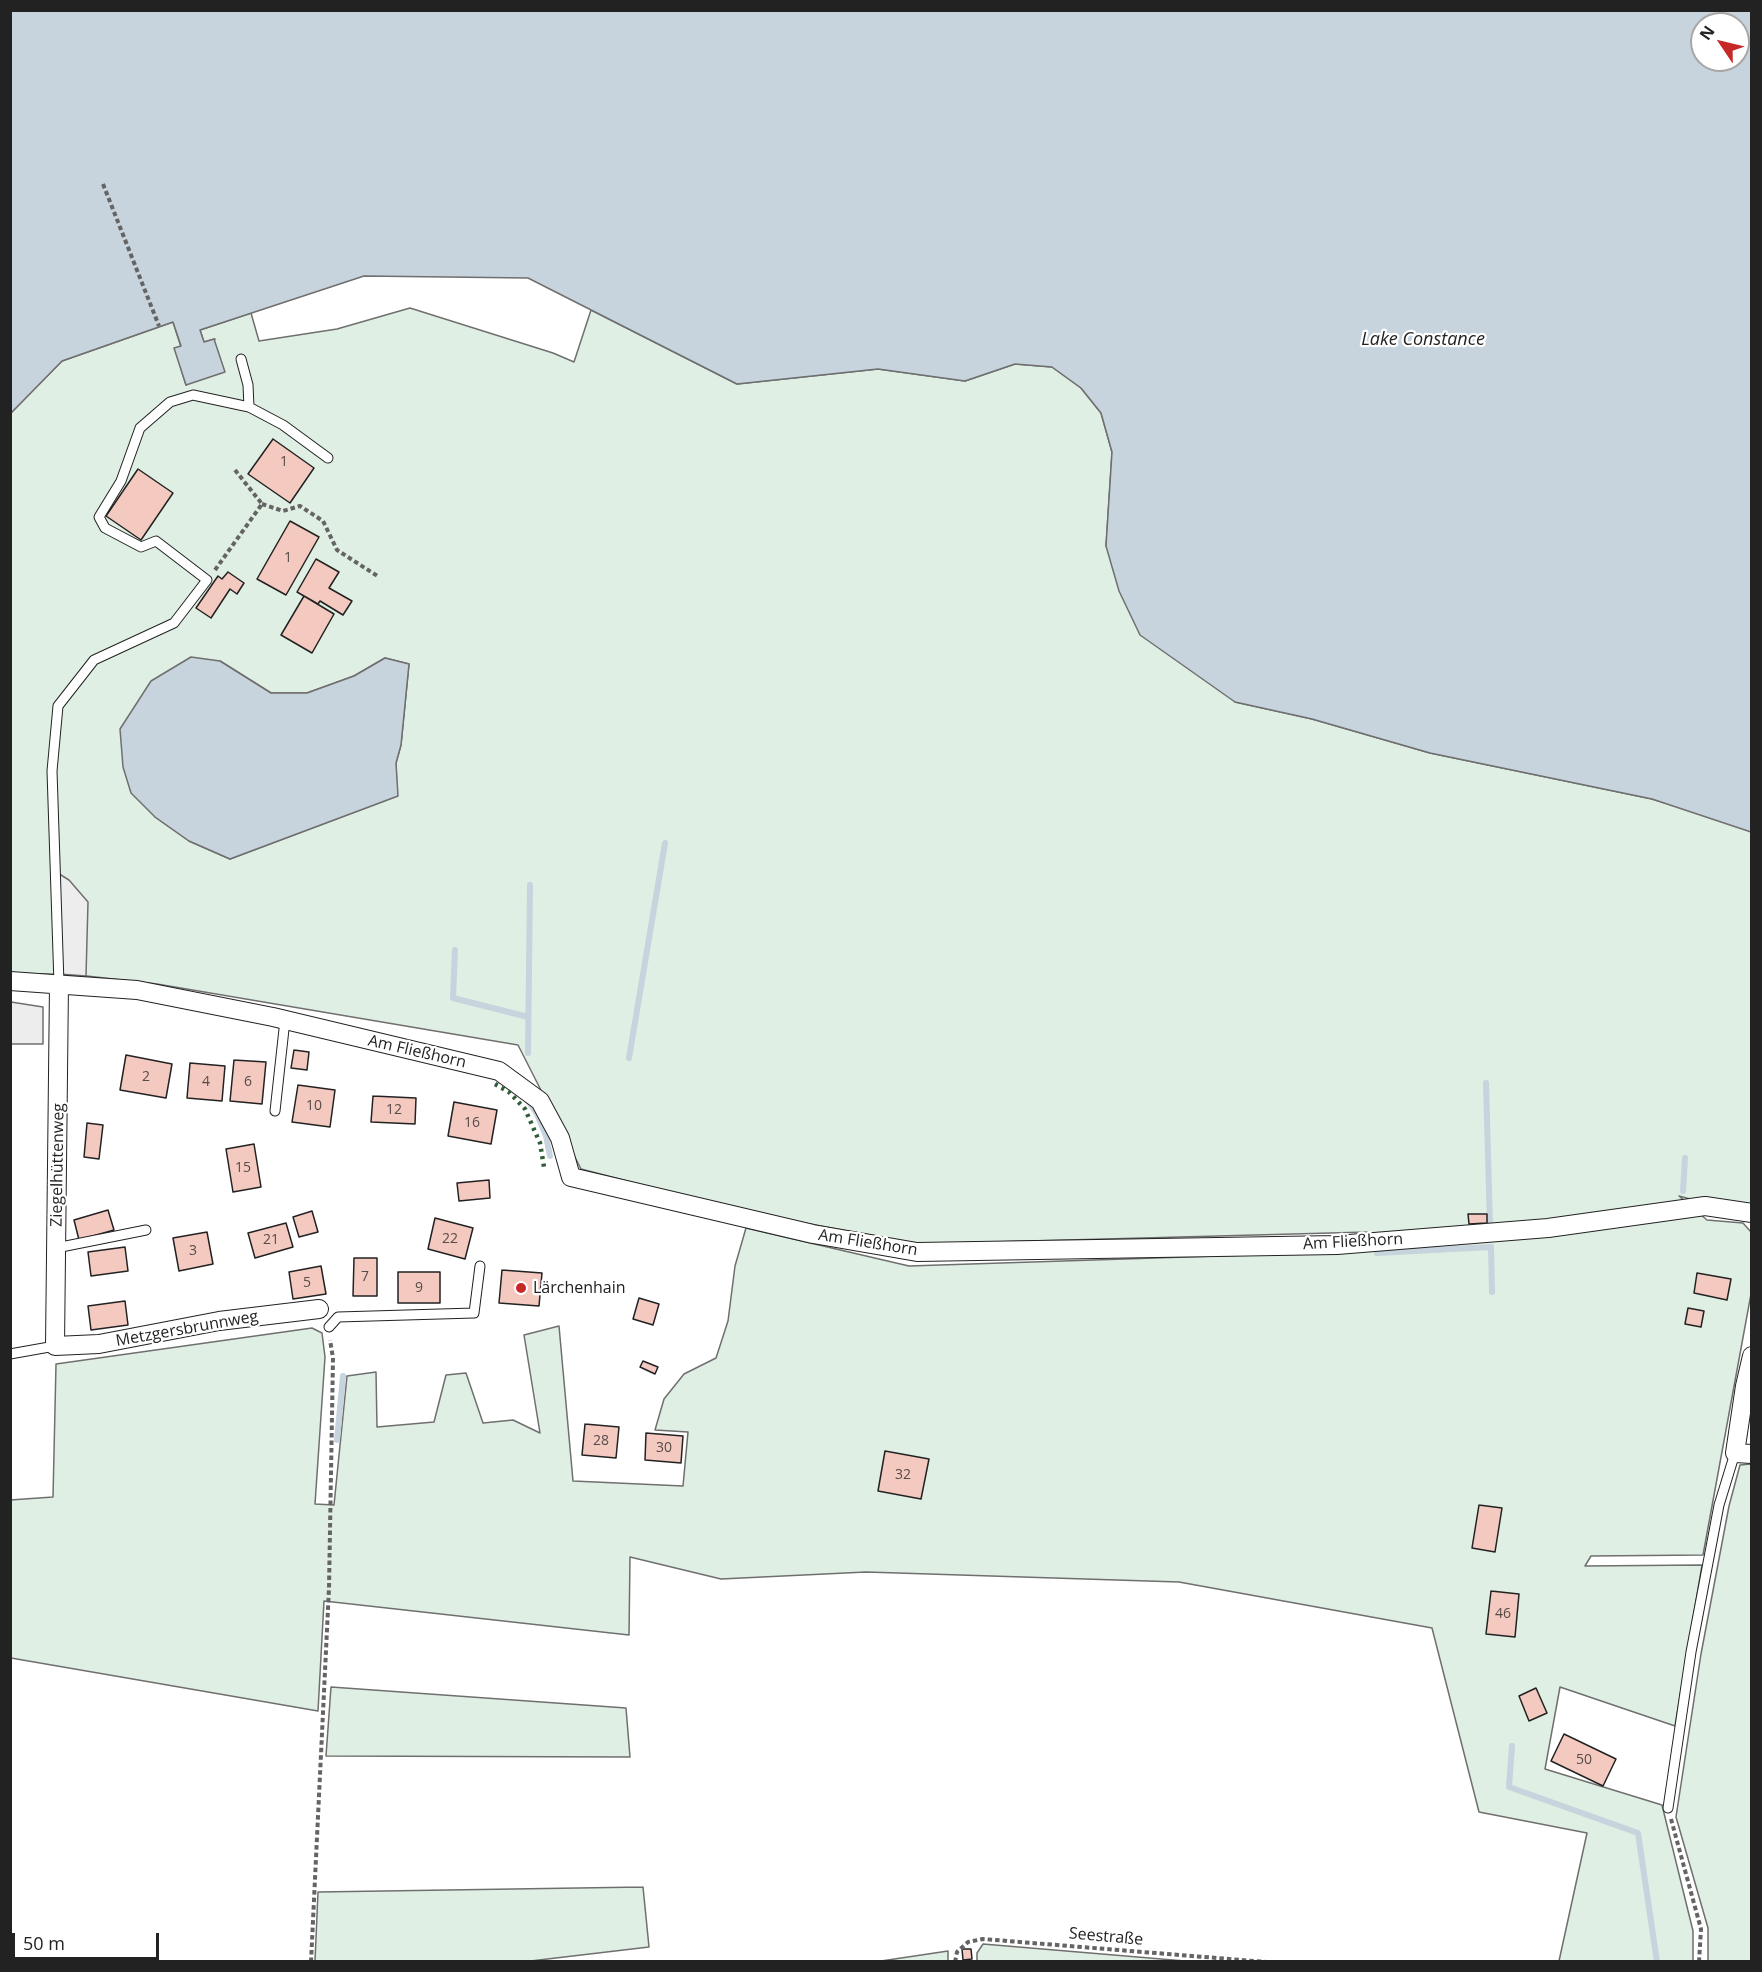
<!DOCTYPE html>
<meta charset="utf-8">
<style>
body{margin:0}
#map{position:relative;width:1762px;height:1972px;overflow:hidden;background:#fff;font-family:"Open Sans",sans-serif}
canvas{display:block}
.frame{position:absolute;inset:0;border:12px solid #222;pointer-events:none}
.north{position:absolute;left:1690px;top:12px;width:60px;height:60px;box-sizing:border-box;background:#fff;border:2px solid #a7a7a7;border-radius:50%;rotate:305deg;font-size:16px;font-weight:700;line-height:24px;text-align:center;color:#222}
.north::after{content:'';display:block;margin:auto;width:21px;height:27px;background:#c62828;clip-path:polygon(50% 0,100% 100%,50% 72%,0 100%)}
.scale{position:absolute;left:12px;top:1933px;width:147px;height:27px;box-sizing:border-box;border:3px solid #222;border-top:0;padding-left:8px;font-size:18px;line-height:21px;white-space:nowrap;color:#222;-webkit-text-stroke:4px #fff;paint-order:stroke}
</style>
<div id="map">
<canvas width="1762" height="1972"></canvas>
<div class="frame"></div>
<div class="north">N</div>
<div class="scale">50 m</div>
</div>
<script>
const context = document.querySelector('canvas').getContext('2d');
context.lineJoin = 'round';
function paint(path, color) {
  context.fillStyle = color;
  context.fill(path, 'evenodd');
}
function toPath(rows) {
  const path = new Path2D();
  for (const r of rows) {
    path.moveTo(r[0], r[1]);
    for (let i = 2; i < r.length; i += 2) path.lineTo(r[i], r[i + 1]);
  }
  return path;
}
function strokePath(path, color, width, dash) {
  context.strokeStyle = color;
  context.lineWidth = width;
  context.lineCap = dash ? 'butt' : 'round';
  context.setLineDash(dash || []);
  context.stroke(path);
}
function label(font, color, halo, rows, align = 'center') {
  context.font = font + ' "Open Sans",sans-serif';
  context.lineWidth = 4.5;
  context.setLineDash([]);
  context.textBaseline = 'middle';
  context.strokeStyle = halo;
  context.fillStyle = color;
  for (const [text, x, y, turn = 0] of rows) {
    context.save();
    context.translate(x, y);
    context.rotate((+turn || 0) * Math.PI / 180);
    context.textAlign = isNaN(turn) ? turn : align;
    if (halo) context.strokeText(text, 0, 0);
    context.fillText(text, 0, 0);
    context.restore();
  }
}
const green = toPath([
 [410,308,553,353,574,362,591,310,737,384,878,369,965,381,1015,364,1052,367,1081,388,1101,413,1112,452,1106,546,1235,702,1312,719,1430,753,1652,799,1751,829,1751,1208,1708,1204,1679,1196,1707,1220,1743,1223,1751,1232,1751,1294,1703,1555,1591,1556,1585,1566,1702,1565,1675,1726,1560,1687,1545,1769,1662,1805,1693,1931,1693,1961,1559,1961,1587,1833,1479,1812,1432,1628,1179,1582,866,1572,721,1579,630,1557,629,1635,324,1601,318,1711,11,1658,10,1500,53,1497,56,1364,312,1328,322,1333,325,1357,315,1504,334,1505,347,1376,376,1372,377,1427,434,1422,446,1375,466,1373,483,1423,513,1420,540,1433,524,1335,559,1326,573,1481,683,1486,688,1432,655,1430,664,1399,684,1374,716,1358,728,1321,735,1266,746,1228,909,1266,1371,1251,1368,1232,917,1244,746,1212,581,1169,518,1045,157,984,78,975,11,973,11,413,62,361,173,322,181,347,175,349,186,385,215,339,204,342,200,330,251,313,259,341,337,329,410,308],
 [385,658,409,664,401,745,396,763,397,796,230,859,189,841,155,817,220,661,271,693,307,693,354,676,385,658],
 [1751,1464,1751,1961,1708,1961,1708,1928,1676,1817,1701,1654,1729,1506,1740,1465,1751,1464],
 [331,1687,626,1708,630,1757,326,1756,331,1687],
 [643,1887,649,1947,522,1962,315,1961,318,1892,643,1887],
 [983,1944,1185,1961,977,1961,977,1953,983,1944],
 [948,1951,948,1961,881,1961,948,1951]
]);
const parking = toPath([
 [56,872,69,880,88,902,86,976,59,974,56,872],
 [11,1002,43,1007,43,1044,11,1044,11,1002]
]);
const water = toPath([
 [11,10,1751,11,1751,832,1652,799,1430,753,1312,719,1235,702,1140,635,1119,591,1106,546,1112,452,1101,413,1081,388,1052,367,1015,364,965,381,878,369,737,384,528,278,364,276,200,330,204,342,214,339,225,372,186,385,174,348,181,346,173,322,62,361,11,413,11,10],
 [1702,24,1738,24,1738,60,1702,60,1702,24],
 [191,657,220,661,271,693,307,693,354,676,385,658,409,664,401,745,396,763,398,796,230,859,189,841,155,817,131,793,123,767,120,729,151,681,191,657]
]);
const stream = toPath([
 [455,950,453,998,528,1017],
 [528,1053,530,885],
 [629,1058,665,843],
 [1486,1083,1490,1226],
 [528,1101,537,1114,546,1136,550,1156],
 [1683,1191,1685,1158],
 [1377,1253,1491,1247,1492,1292],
 [337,1440,343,1376],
 [1512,1746,1509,1787,1638,1833,1657,1962]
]);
const building = toPath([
 [273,439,314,468,290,503,248,474,273,439],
 [138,469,173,493,141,540,106,516,138,469],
 [290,521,319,537,286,595,257,579,290,521],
 [316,559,339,572,329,588,352,601,343,615,320,601,318,604,297,592,316,559],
 [228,572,244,583,237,594,230,589,211,618,196,608,218,576,222,579,228,572],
 [304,596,334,614,312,653,281,635,304,596],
 [294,1050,309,1052,307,1070,291,1068,294,1050],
 [126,1055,172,1064,166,1098,120,1090,126,1055],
 [234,1060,266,1062,262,1104,230,1101,234,1060],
 [190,1063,225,1066,222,1101,187,1098,190,1063],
 [298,1085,335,1090,330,1127,292,1122,298,1085],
 [373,1096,416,1098,415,1124,371,1122,373,1096],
 [454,1102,497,1110,491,1144,448,1136,454,1102],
 [87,1123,103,1125,99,1159,84,1157,87,1123],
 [254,1144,261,1187,233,1192,226,1149,254,1144],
 [489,1180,490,1198,459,1201,457,1183,489,1180],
 [108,1210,114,1230,79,1240,74,1220,108,1210],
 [312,1211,318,1232,299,1237,293,1217,312,1211],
 [1468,1214,1487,1214,1487,1223,1469,1224,1468,1214],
 [435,1218,473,1228,465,1259,428,1249,435,1218],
 [286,1223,293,1247,255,1258,248,1233,286,1223],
 [207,1232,213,1264,179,1271,173,1238,207,1232],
 [125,1247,128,1271,91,1276,88,1252,125,1247],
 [354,1258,377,1258,377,1296,353,1296,354,1258],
 [321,1266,326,1294,293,1299,289,1272,321,1266],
 [502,1270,542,1273,539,1306,499,1303,502,1270],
 [398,1272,440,1272,440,1303,398,1303,398,1272],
 [1697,1273,1731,1279,1727,1300,1694,1293,1697,1273],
 [639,1298,659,1304,653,1325,633,1319,639,1298],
 [125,1301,128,1325,91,1330,88,1306,125,1301],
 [1688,1308,1704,1311,1701,1327,1685,1324,1688,1308],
 [643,1361,658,1367,655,1374,640,1367,643,1361],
 [585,1424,619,1427,616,1458,582,1455,585,1424],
 [646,1433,683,1436,681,1463,645,1460,646,1433],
 [885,1451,929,1459,921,1499,878,1491,885,1451],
 [1479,1505,1502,1508,1495,1552,1472,1548,1479,1505],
 [1491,1591,1519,1594,1515,1637,1486,1634,1491,1591],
 [1536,1688,1547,1713,1529,1721,1519,1696,1536,1688],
 [1564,1734,1616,1759,1603,1786,1551,1761,1564,1734],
 [962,1949,971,1949,972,1959,963,1960,962,1949]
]);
const path = toPath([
 [103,184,159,326],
 [262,504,283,511,300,506,323,521,337,550,379,577],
 [215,570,262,504,235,470],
 [1671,1819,1701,1929,1699,1962],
 [311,1962,329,1588,333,1358,330,1340],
 [955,1962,957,1952,968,1942,983,1939,1266,1962]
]);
const lane = toPath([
 [241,359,248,385,249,407,283,425,328,458],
 [59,984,52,771,58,706,94,660,174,623,207,580,156,541,141,547,105,528,99,517,121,481,140,428,170,402,193,395,249,407],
 [275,1111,285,1020],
 [56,1248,146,1230],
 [329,1327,338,1317,474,1313,480,1266],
 [10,1354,55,1346],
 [1668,1808,1691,1652,1719,1505,1735,1453]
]);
const street = toPath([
 [10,981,137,990,273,1017,499,1071,540,1101,560,1138,571,1177,813,1234,917,1252,1337,1245,1548,1228,1705,1206,1752,1213],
 [59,984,55,1346,99,1344,219,1321,319,1309],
 [1752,1356,1745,1386,1735,1453,1752,1454]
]);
const hedge = toPath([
 [495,1084,509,1092,525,1109,540,1143,544,1167]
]);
const markers = [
 [521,1288,6,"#c62828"]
];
const numberNames = [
 ["1",284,462],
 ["1",288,558],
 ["2",146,1077],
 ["4",206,1082],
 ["6",248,1082],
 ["10",314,1106],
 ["12",394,1110],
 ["16",472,1123],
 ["15",243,1168],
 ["22",450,1239],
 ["21",271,1240],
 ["3",193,1251],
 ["7",365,1277],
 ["5",307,1283],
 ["9",419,1288],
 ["28",601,1441],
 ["30",664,1448],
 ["32",903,1475],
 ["46",1503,1614],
 ["50",1584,1760]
];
const streetNames = [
 ["Am Fließhorn",417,1052,13],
 ["Ziegelhüttenweg",58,1165,-89],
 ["Am Fließhorn",1353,1242,-3],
 ["Am Fließhorn",868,1243,9],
 ["Metzgersbrunnweg",187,1329,-10],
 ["Seestraße",1106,1937,5]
];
const poiNames = [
 ["Lärchenhain",533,1288]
];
const waterNames = [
 ["Lake Constance",1423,340]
];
paint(green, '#e0efe3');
strokePath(green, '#6f6f6f', 1.5);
paint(parking, '#ededed');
strokePath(parking, '#6f6f6f', 1.5);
paint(water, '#c7d3dd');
strokePath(water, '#6f6f6f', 1.5);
strokePath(stream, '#c7d3dd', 6);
paint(building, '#f3c9c0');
strokePath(building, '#222', 1.5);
strokePath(lane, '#222', 11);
strokePath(street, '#222', 20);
strokePath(path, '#646464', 4, [4.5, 3]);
strokePath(lane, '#fff', 9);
strokePath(street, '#fff', 18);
strokePath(hedge, '#2f5e38', 4.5, [3, 4.5]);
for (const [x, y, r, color] of markers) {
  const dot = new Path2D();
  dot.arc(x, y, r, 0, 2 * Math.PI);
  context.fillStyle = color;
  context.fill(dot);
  strokePath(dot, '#fff', 2);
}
label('14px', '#564c4a', null, numberNames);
label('16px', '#222', '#fff', streetNames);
label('16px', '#222', '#fff', poiNames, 'left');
label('italic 18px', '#222', '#fff', waterNames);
</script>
